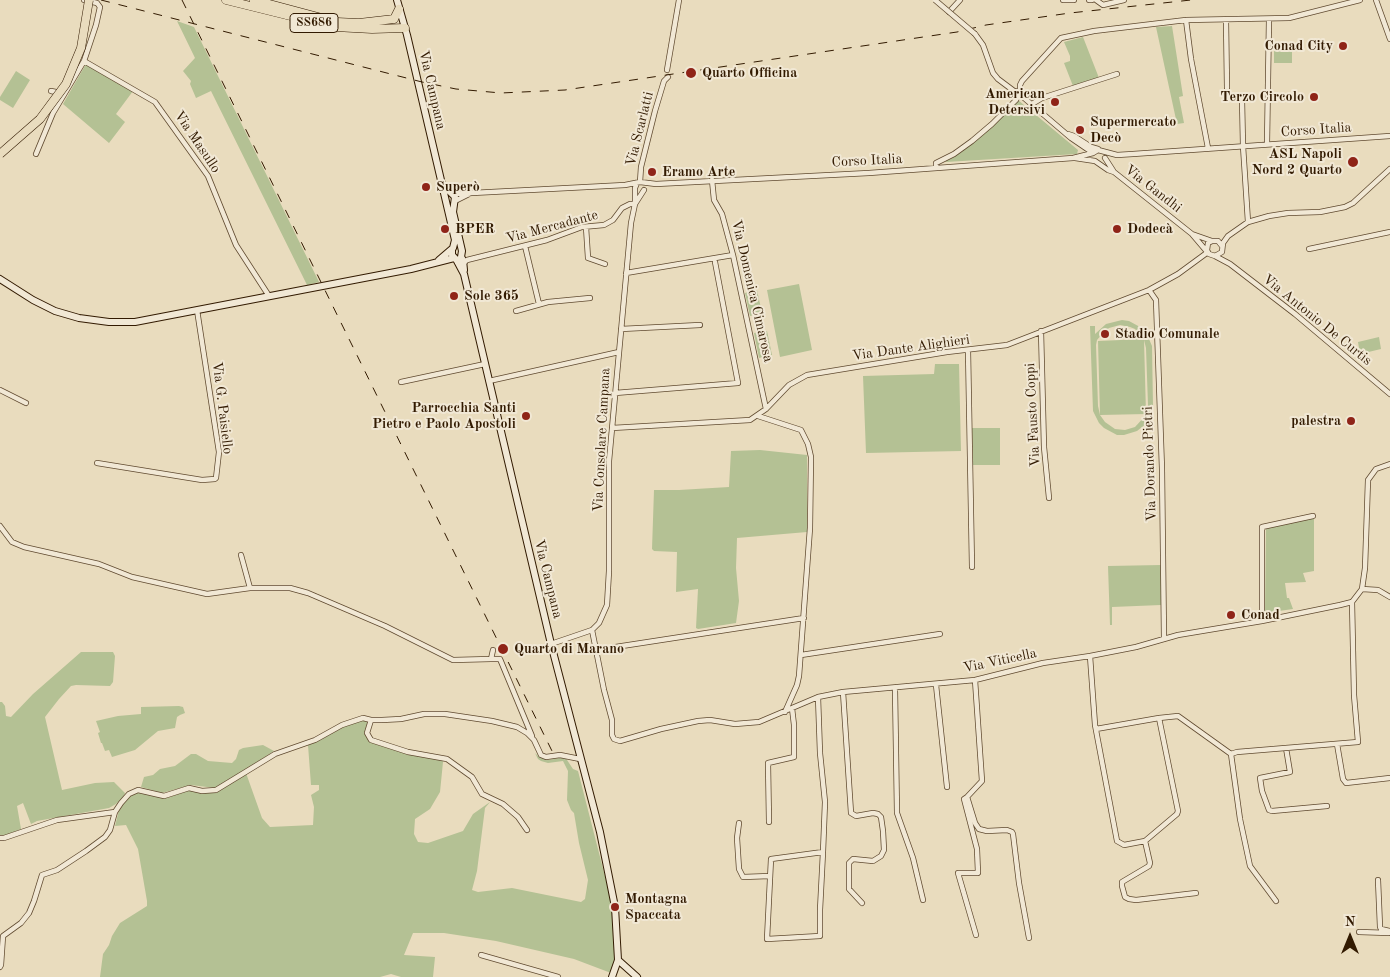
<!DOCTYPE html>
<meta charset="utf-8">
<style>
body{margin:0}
#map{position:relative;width:1390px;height:977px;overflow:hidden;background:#e9dcbe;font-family:"Old Standard TT",serif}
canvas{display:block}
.north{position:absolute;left:1325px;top:912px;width:50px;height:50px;-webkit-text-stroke:4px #f1e8d5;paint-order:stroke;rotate:0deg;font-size:14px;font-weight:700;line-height:20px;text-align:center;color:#321a01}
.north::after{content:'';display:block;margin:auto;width:18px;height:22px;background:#321a01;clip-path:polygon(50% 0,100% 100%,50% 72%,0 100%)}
</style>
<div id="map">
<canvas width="1390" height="977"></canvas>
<div class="north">N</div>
</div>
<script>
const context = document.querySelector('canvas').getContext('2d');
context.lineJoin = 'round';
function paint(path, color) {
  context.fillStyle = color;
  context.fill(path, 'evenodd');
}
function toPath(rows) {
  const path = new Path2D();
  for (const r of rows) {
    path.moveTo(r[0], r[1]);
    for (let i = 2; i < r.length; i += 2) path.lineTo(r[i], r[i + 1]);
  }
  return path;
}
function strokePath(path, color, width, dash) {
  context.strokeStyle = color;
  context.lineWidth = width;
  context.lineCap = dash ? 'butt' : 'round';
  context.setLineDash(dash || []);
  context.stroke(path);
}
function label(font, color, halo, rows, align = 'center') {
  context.font = font + ' "Old Standard TT",serif';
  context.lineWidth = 4;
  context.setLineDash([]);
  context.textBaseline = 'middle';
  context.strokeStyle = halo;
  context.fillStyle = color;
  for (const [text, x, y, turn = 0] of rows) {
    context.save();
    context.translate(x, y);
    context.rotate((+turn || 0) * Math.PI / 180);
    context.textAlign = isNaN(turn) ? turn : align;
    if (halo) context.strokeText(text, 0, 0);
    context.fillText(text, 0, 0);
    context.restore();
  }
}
const green = toPath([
 [177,21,194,27,319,282,307,285,211,91,196,98,190,84,191,81,183,71,195,58],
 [1172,26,1183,96,1179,97,1184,123,1177,124,1156,27],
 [1083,37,1099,78,1073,86,1064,63,1070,61,1070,56,1064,42],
 [1274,45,1292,46,1292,63,1274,63],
 [86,64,133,91,116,114,125,122,109,143,63,104],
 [16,71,30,80,13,108,0,100,0,97],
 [1018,100,1078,150,1077,154,946,162,945,160],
 [799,284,812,350,780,357,767,290],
 [757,290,762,313,750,316,745,293],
 [1122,320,1129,321,1140,327,1149,339,1152,346,1153,406,1147,423,1137,431,1124,435,1117,435,1104,428,1099,423,1093,411,1090,326,1095,326,1095,334,1106,324],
 [1120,325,1130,327,1135,329,1144,339,1098,341,1100,415,1098,406,1096,345,1097,340,1103,333,1109,328],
 [1144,340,1146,348,1148,405,1146,415,1135,427,1125,430,1115,429,1105,422,1100,415,1146,414],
 [767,331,772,355,759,358,754,333],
 [1379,337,1381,349,1360,354,1358,342],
 [935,364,959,364,961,451,866,453,863,376,934,374],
 [972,428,1000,428,1000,465,973,465],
 [760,450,807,455,807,532,737,538,736,568,739,601,736,623,698,629,696,628,698,589,676,592,677,552,654,551,652,549,654,490,679,490,729,487,731,451],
 [1314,518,1314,571,1303,573,1306,582,1285,583,1287,598,1289,598,1293,609,1265,613,1266,528],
 [1161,565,1161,605,1112,607,1112,625,1110,625,1108,566],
 [81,652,113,652,115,656,113,682,110,686,76,685,71,686,59,699,45,717,62,790,95,783,114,782,125,793,124,796,116,804,109,808,37,821,31,824,23,803,17,806,21,829,4,836,0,836,0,702,2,702,5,706,6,716,11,717,33,694],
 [179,706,183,707,185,713,180,715,177,717,175,728,158,731,135,750,112,757,109,750,105,751,102,743,101,743,98,733,100,732,96,721,118,716,141,714,141,707],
 [362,720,368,720,365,733,368,738,442,760,443,762,440,792,430,809,415,819,414,834,418,842,428,843,463,831,473,814,490,802,485,808,477,871,472,890,478,892,512,888,581,902,585,899,588,880,579,843,574,813,571,810,567,800,568,771,563,761,548,763,541,761,538,759,535,753,539,757,548,760,565,757,573,769,578,771,609,892,616,940,616,960,611,973,574,959,496,941,444,933,413,933,404,955,435,957,433,977,401,977,391,974,380,977,100,977,103,954,109,945,112,936,120,923,147,906,147,901,138,849,126,825,115,826,119,810,125,801,133,794,140,792,167,798,189,790,215,793,246,773,262,818,270,827,313,825,314,807,311,795,319,790,319,785,311,785,308,745,344,726],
 [263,745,274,751,229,781,215,788,191,785,162,793,141,787,144,777,153,775,160,769,175,766,191,754,196,754,208,761,232,763,236,759,239,750,243,748]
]);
const street = toPath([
 [1063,0,1074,0],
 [1089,0,1092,0],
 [1096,0,1103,5,1124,0],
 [1376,0,1390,39],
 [949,12,960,0],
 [1186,20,1191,59,1208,148],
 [1226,20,1227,88],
 [975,34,983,45,993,73,998,79,1014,91,1020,92,1023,97,1071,138,1093,153],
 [84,61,155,102,208,176,236,245,269,296],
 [667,70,679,0],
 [51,91,61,93],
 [1242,99,1243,146,1248,222],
 [1032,104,1042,98,1117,74],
 [1068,134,1074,136,1091,147,1098,149],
 [1267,144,1269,19],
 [36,154,53,113,84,61,96,25,100,7,97,3,84,0],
 [1075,158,1095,161,1108,170,1114,172,1192,234,1209,254,1215,256,1222,252,1223,243,1228,236,1248,222,1269,216,1288,213,1320,212,1345,207,1353,203,1390,169],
 [1105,158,1114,172],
 [936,168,936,163,954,154,972,141,992,124,1016,100,1020,92,1020,85,1022,81,1061,38,1094,31,1186,20,1289,18,1360,0],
 [712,180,714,200,722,214,733,255,766,409],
 [640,182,641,167,655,111,664,81,668,77],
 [453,194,625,185,640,182,656,184,869,173,1073,158,1093,153,1098,150,1117,155,1133,154,1390,136],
 [455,201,469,194],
 [635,204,644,190],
 [586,227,588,258,605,264],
 [1192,234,1212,241],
 [525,246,539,304],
 [1309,249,1390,232],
 [1207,250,1208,243,1212,241,1218,241,1222,246],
 [1215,256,1230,264,1295,314,1390,394],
 [464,263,467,260,547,240,582,227,604,225,613,220,622,208,630,204,635,204],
 [626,273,733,255],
 [1149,290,1156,300,1162,469,1164,638],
 [516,311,548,302,590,298],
 [621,329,700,325],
 [1041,331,1044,447,1049,498],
 [968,350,972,567],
 [489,381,619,352],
 [401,382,485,364],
 [0,390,26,403],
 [615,393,738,383,715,262],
 [758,416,801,430,808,444,811,457,810,528,799,676,797,685,785,712],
 [612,428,750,420,766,409,789,385,807,375,947,352,1007,345,1149,290,1178,274,1208,252],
 [97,463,202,480,215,479,216,478,219,452,197,310],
 [0,526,12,542,24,547,99,564,132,577,207,594,250,588],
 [241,555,250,588,290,588,308,593,385,626,453,660,491,659],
 [1362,589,1378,590,1390,597],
 [1262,621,1262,527,1313,516],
 [592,630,604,690,612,720,612,735,614,739,620,741,661,729,698,721,710,720,735,724,759,722,818,697,843,692,975,680,1043,663,1090,656,1136,647,1178,635,1262,621,1340,605,1352,602,1362,589,1365,568,1368,480,1376,469,1390,464],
 [551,644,592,630,599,623,607,605,609,571,609,461,631,223,635,204,635,188,637,183],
 [493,650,491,659,500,659,532,736],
 [596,650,804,618],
 [801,655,940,634],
 [1090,656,1095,725,1117,841,1124,845,1145,841,1177,814,1178,811,1159,718,1178,716,1231,754,1240,819,1250,866,1276,901],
 [975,680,982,781,967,797,975,823,979,829,987,831,1007,830,1012,832,1013,834,1019,883,1029,938],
 [936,685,947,787],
 [895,689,897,813,913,858,923,900],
 [843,692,851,813,856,816,873,813,878,814,881,817,883,831,884,850,881,856,873,861,853,859,849,863,849,889,862,903],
 [818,697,820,753,825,802,823,852,820,910,820,936,767,939,771,859,823,852],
 [371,720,367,733,371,740,408,752,447,759,472,777,482,794,503,804,518,817,527,830],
 [1096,729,1159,718],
 [1337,744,1343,779,1346,783,1390,778],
 [1286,748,1290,772,1260,778,1262,791,1269,810,1272,811,1327,806],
 [1231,754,1237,752,1358,742,1354,695,1352,602],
 [967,797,964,799,977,849,978,873,958,873,976,935],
 [769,822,768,763,794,757,794,725,792,708],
 [739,823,737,838,739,869,743,877,770,876],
 [0,838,4,838,57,820,115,812],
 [1145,841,1150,863,1149,866,1122,882,1122,886,1125,897,1129,899,1136,900,1196,893],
 [1378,880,1380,927,1381,929,1390,931],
 [1359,932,1389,933],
 [481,955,558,977],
 [0,967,1,965,3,936,21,923,29,913,34,901,42,875,57,870,86,851,105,837,110,830,115,812,121,803,129,794,138,790,164,796,189,788,202,791,216,790,275,754,315,740,342,725,363,718,371,720,382,720,401,719,424,714,445,714,492,721,517,727,527,733,534,740,541,755,546,757,560,755,580,759]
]);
const secondary = toPath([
 [397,0,407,35,455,240,453,248,439,260],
 [443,185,455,197,453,212,462,251,461,257,463,260,464,270],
 [452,250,452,255,456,259,464,274,551,644,600,832,615,907,618,960,612,977],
 [0,279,33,300,55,311,79,318,109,322,135,322,411,269,454,258],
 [618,960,637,977]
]);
const highway = toPath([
 [226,0,335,27,372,29,405,28],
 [254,0,337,22,359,23,394,19],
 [394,19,399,9]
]);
const rail = toPath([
 [101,0,422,82,456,89,501,93,565,90,957,32,986,25,1070,13,1191,0],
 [182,0,552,751]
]);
const streetBridge = toPath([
 [935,0,975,34]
]);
const highwayBridge = toPath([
 [0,154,40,119,66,84,81,48,89,0]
]);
const markers = [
 [1343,46,5,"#8f2418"],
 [691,73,6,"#8f2418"],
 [1314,97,5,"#8f2418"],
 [1055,102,5,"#8f2418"],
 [1080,130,5,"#8f2418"],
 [1353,162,6,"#8f2418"],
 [652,172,5,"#8f2418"],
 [426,187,5,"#8f2418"],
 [445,229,5,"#8f2418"],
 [1117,229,5,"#8f2418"],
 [454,296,5,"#8f2418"],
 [1105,334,5,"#8f2418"],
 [526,416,5,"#8f2418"],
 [1351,421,5,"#8f2418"],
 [1231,615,5,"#8f2418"],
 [503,649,6,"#8f2418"],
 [615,907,5,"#8f2418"]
];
const shields = [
 [314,23,48]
];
const shieldNames = [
 ["SS686",314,23]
];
const poiNames = [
 ["Conad City",1333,46,"right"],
 ["Quarto Officina",702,73],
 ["American",1045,94,"right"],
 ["Detersivi",1045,110,"right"],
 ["Terzo Circolo",1304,97,"right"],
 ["Supermercato",1090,122],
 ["Decò",1090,138],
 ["ASL Napoli",1342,154,"right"],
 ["Nord 2 Quarto",1342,170,"right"],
 ["Eramo Arte",662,172],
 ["Superò",436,187],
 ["BPER",455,229],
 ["Dodecà",1127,229],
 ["Sole 365",464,296],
 ["Stadio Comunale",1115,334],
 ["Parrocchia Santi",516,408,"right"],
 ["Pietro e Paolo Apostoli",516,424,"right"],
 ["palestra",1341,421,"right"],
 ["Conad",1241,615],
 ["Quarto di Marano",514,649],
 ["Montagna",625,899],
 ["Spaccata",625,915]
];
const streetNames = [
 ["Via Campana",432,90,77],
 ["Via Scarlatti",640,129,-76],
 ["Corso Italia",1316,130,-4],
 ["Via Masullo",197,142,56],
 ["Corso Italia",867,161,-3],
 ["Via Gandhi",1153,189,38],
 ["Via Mercadante",552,227,-15],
 ["Via Domenica Cimarosa",752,291,77],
 ["Via Antonio De Curtis",1317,320,39],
 ["Via Dante Alighieri",911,348,-8],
 ["Via G. Paisiello",222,408,83],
 ["Via Fausto Coppi",1033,415,-93],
 ["Via Consolare Campana",602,440,-87],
 ["Via Dorando Pietri",1150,464,-92],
 ["Via Campana",548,579,76],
 ["Via Viticella",1000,661,-12]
];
paint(green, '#b4c194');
strokePath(street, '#604a30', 6);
strokePath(secondary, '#321a01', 8);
strokePath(highway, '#321a01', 9);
strokePath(street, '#f1e8d5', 4.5);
strokePath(secondary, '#f1e8d5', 6);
strokePath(highway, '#e9dcbe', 8);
strokePath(rail, '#321a01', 1, [9, 9]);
strokePath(streetBridge, '#604a30', 6, []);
strokePath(highwayBridge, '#321a01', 9, []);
strokePath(streetBridge, '#f1e8d5', 4.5);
strokePath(highwayBridge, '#e9dcbe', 8);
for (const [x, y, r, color] of markers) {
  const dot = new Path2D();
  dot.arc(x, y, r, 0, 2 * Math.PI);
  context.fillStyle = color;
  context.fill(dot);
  strokePath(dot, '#f1e8d5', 2);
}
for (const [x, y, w] of shields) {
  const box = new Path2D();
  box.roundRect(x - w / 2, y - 9.5, w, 19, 4);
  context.fillStyle = '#f1e8d5';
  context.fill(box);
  strokePath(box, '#321a01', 1);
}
label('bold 12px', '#321a01', null, shieldNames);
label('bold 14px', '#321a01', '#f1e8d5', poiNames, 'left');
label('14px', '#321a01', '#f1e8d5', streetNames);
</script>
